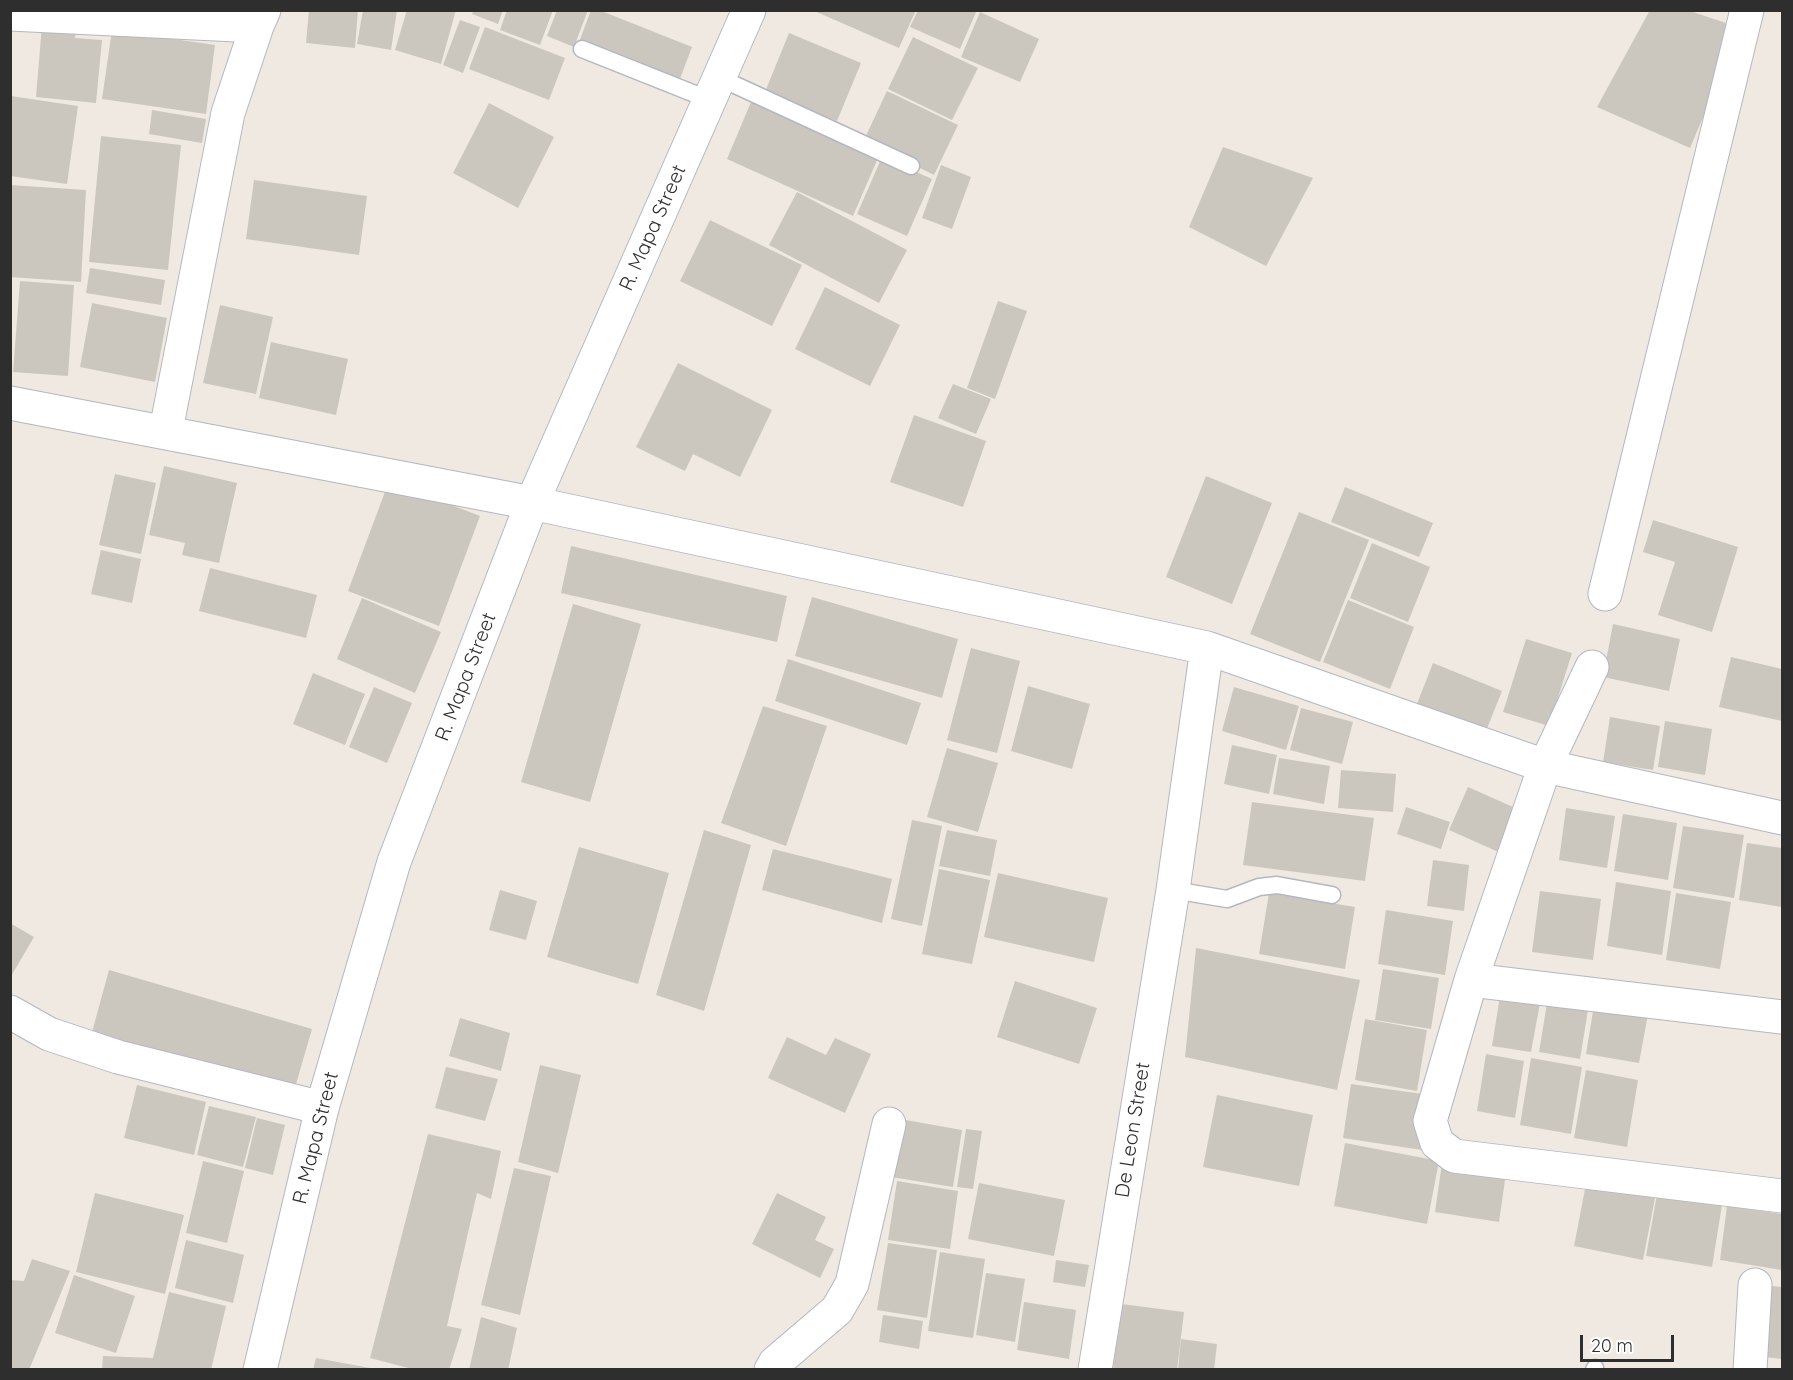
<!DOCTYPE html>
<style>
body{margin:0}
#map{position:relative;width:1793px;height:1380px;overflow:hidden;background:#efe9e1;font-family:Quicksand,sans-serif}
canvas{display:block}
.frame{position:absolute;inset:0;border:12px solid #2e2e2e;pointer-events:none}
.scale{position:absolute;left:1580px;top:1335px;width:94px;height:27px;box-sizing:border-box;border:3px solid #2e2e2e;border-top:0;padding-left:8px;font-size:18px;line-height:21px;white-space:nowrap;color:#2e2e2e;-webkit-text-stroke:4px #fff;paint-order:stroke}
</style>
<div id="map">
<canvas width="1793" height="1380"></canvas>
<div class="frame"></div>
<div class="scale">20 m</div>
</div>
<script>
const context = document.querySelector('canvas').getContext('2d');
context.lineJoin = 'round';
function paint(path, color) {
  context.fillStyle = color;
  context.fill(path, 'evenodd');
}
function toPath(rows) {
  const path = new Path2D();
  for (const r of rows) {
    path.moveTo(r[0], r[1]);
    for (let i = 2; i < r.length; i += 2) path.lineTo(r[i], r[i + 1]);
  }
  return path;
}
function strokePath(path, color, width, dash) {
  context.strokeStyle = color;
  context.lineWidth = width;
  context.lineCap = dash ? 'butt' : 'round';
  context.setLineDash(dash || []);
  context.stroke(path);
}
function label(font, color, halo, rows, align = 'center') {
  context.font = font + ' Quicksand,sans-serif';
  context.lineWidth = 4.5;
  context.setLineDash([]);
  context.textBaseline = 'middle';
  context.strokeStyle = halo;
  context.fillStyle = color;
  for (const [text, x, y, turn = 0] of rows) {
    context.save();
    context.translate(x, y);
    context.rotate((+turn || 0) * Math.PI / 180);
    context.textAlign = isNaN(turn) ? turn : align;
    if (halo) context.strokeText(text, 0, 0);
    context.fillText(text, 0, 0);
    context.restore();
  }
}
const building = toPath([
 [309,10,358,10,355,48,306,43],
 [363,10,397,10,391,50,357,44],
 [407,10,456,10,441,64,395,50],
 [474,10,503,10,498,24,472,14],
 [507,10,553,10,540,45,500,30],
 [557,10,588,10,574,47,547,36],
 [591,10,599,10,692,47,678,84,578,45],
 [812,10,916,10,899,48],
 [918,10,977,10,960,49,910,27],
 [1650,10,1687,10,1741,28,1690,148,1597,107],
 [980,12,1039,39,1020,82,961,57],
 [460,20,480,27,463,73,443,65],
 [42,25,76,28,75,38,102,40,96,103,36,97],
 [485,27,565,58,549,100,469,69],
 [112,30,215,45,206,114,102,99],
 [789,33,861,63,837,121,765,92],
 [913,37,978,68,952,120,888,89],
 [887,91,958,125,934,175,864,140],
 [11,96,78,106,67,184,10,176],
 [751,102,878,158,853,216,727,159],
 [489,103,554,137,518,208,453,173],
 [152,110,206,119,202,143,149,134],
 [101,136,181,145,168,270,89,262],
 [1223,147,1313,178,1266,266,1189,227],
 [882,157,932,179,907,236,857,214],
 [941,165,971,177,952,229,922,218],
 [254,180,367,196,359,255,246,239],
 [10,185,86,190,81,282,10,277],
 [797,192,907,250,879,303,769,245],
 [710,220,802,265,772,326,680,281],
 [90,268,165,280,161,305,86,293],
 [20,281,74,285,68,376,13,372],
 [825,287,900,325,870,386,795,349],
 [998,301,1027,311,995,399,967,388],
 [92,303,167,318,155,382,80,367],
 [220,305,273,317,256,394,203,383],
 [271,342,348,359,336,415,259,398],
 [678,363,772,410,740,477,693,454,685,471,636,447],
 [953,384,991,399,976,434,938,418],
 [914,415,986,441,963,507,890,482],
 [164,466,237,483,219,563,182,555,185,543,149,535],
 [115,474,156,483,141,554,99,545],
 [1206,476,1272,503,1232,604,1166,577],
 [389,481,480,516,439,626,348,591],
 [1345,487,1433,523,1419,557,1331,522],
 [1299,512,1369,540,1320,662,1250,634],
 [1653,520,1738,547,1712,632,1658,615,1675,562,1643,552],
 [1372,543,1430,567,1408,622,1350,598],
 [571,546,787,596,777,642,561,593],
 [101,550,141,559,132,603,91,594],
 [210,568,317,595,306,638,199,611],
 [812,597,958,639,942,698,795,656],
 [362,598,441,632,415,693,337,659],
 [1348,600,1414,627,1390,689,1323,662],
 [573,604,641,624,590,802,521,782],
 [1613,624,1680,639,1669,691,1603,677],
 [1526,639,1572,653,1549,726,1503,712],
 [971,648,1020,661,997,753,947,740],
 [1731,657,1782,669,1782,721,1719,707],
 [788,659,921,703,907,745,775,701],
 [1433,663,1502,691,1484,736,1415,709],
 [313,673,365,694,345,745,293,724],
 [1028,686,1090,704,1072,769,1011,751],
 [374,687,412,703,387,763,349,747],
 [1234,687,1299,706,1286,750,1222,731],
 [763,706,827,726,786,846,721,823],
 [1301,708,1353,722,1342,764,1290,750],
 [1610,717,1660,726,1653,770,1603,762],
 [1665,721,1712,729,1705,775,1658,767],
 [1232,745,1277,755,1269,794,1224,784],
 [947,748,998,763,978,832,927,817],
 [1279,758,1330,766,1324,804,1273,794],
 [1341,770,1396,774,1393,812,1338,808],
 [1468,787,1522,811,1503,854,1449,830],
 [1252,802,1374,818,1365,881,1243,865],
 [1406,807,1450,822,1441,849,1397,834],
 [1566,808,1615,816,1607,868,1559,860],
 [1623,814,1677,823,1668,880,1614,871],
 [912,820,942,826,922,926,891,919],
 [1683,826,1744,835,1734,898,1673,888],
 [704,830,751,845,704,1011,656,995],
 [947,830,997,840,990,876,939,866],
 [1747,843,1782,848,1782,907,1739,900],
 [579,847,669,873,638,984,547,957],
 [773,849,892,879,882,923,762,890],
 [1433,860,1469,865,1464,911,1427,906],
 [939,869,990,880,972,964,922,954],
 [998,873,1108,898,1094,962,984,937],
 [1616,882,1671,891,1662,955,1607,946],
 [500,890,537,901,526,940,489,930],
 [1540,891,1601,899,1593,960,1532,952],
 [1269,893,1355,907,1345,969,1259,954],
 [1676,893,1731,902,1720,969,1666,960],
 [1386,910,1453,921,1445,975,1378,964],
 [10,923,34,937,10,978],
 [1196,948,1360,980,1337,1090,1185,1057],
 [1383,969,1439,978,1431,1029,1375,1020],
 [109,970,312,1029,294,1091,92,1032],
 [1015,981,1097,1008,1079,1064,997,1037],
 [1500,996,1540,1003,1531,1052,1492,1046],
 [1547,1003,1588,1010,1580,1059,1539,1052],
 [1594,1005,1648,1014,1639,1063,1586,1054],
 [460,1018,510,1033,501,1071,449,1056],
 [1365,1019,1427,1030,1417,1091,1355,1080],
 [787,1037,826,1055,835,1038,871,1054,845,1113,768,1078],
 [1486,1054,1524,1061,1515,1118,1477,1111],
 [1531,1058,1582,1067,1571,1134,1520,1125],
 [540,1065,581,1075,558,1173,518,1162],
 [446,1067,498,1079,485,1121,435,1108],
 [1586,1070,1638,1080,1627,1147,1574,1138],
 [1351,1084,1430,1095,1422,1150,1343,1138],
 [137,1085,206,1102,194,1155,124,1138],
 [1217,1095,1313,1115,1299,1186,1203,1167],
 [209,1106,256,1117,243,1167,197,1155],
 [257,1118,285,1125,273,1175,245,1168],
 [900,1119,962,1130,953,1187,891,1177],
 [966,1129,982,1131,973,1189,957,1187],
 [428,1134,501,1151,491,1199,477,1193,447,1326,462,1329,449,1370,416,1370,370,1358],
 [1345,1143,1439,1161,1427,1224,1334,1206],
 [203,1161,244,1171,227,1243,186,1233],
 [1442,1163,1506,1173,1499,1222,1435,1212],
 [514,1168,551,1176,520,1315,481,1305],
 [897,1181,958,1191,950,1249,888,1240],
 [979,1183,1065,1200,1054,1256,968,1239],
 [1586,1184,1655,1198,1643,1260,1574,1246],
 [95,1193,184,1215,165,1294,76,1272],
 [777,1193,826,1217,815,1240,834,1249,820,1278,752,1244],
 [1657,1194,1722,1205,1712,1267,1646,1256],
 [1727,1206,1782,1214,1782,1270,1720,1260],
 [186,1240,244,1255,233,1303,175,1288],
 [888,1243,937,1250,927,1318,877,1310],
 [940,1252,985,1259,973,1338,928,1331],
 [32,1259,70,1271,29,1370,10,1370,10,1280,24,1281],
 [1056,1260,1089,1265,1085,1287,1053,1282],
 [986,1273,1025,1279,1015,1342,976,1335],
 [74,1275,135,1296,116,1353,55,1333],
 [1762,1285,1782,1287,1782,1359,1756,1356],
 [169,1292,226,1306,211,1370,102,1370,103,1356,153,1358],
 [1024,1302,1076,1310,1069,1359,1017,1350],
 [1121,1304,1184,1312,1177,1370,1113,1370],
 [883,1315,923,1321,919,1349,879,1342],
 [481,1317,517,1328,508,1370,469,1370],
 [1181,1339,1217,1344,1214,1370,1178,1370],
 [316,1358,370,1368,370,1370,313,1370]
]);
const lane = toPath([
 [582,49,710,100],
 [720,78,911,166],
 [1173,890,1227,899,1259,887,1277,885,1332,895],
 [1594,1370,1595,1368]
]);
const street = toPath([
 [10,14,257,26,264,10],
 [10,403,532,503,1207,648,1545,766,1782,818],
 [166,430,228,113,257,26],
 [1605,594,1747,10],
 [1592,667,1545,766,1471,980,1430,1121,1437,1143,1454,1156,1782,1196],
 [1471,980,1782,1017],
 [10,1012,49,1034,118,1057,322,1108],
 [771,1370,775,1363,837,1310,852,1284,889,1124],
 [1095,1370,1173,890,1207,648],
 [1750,1370,1755,1285]
]);
const secondary = toPath([
 [260,1370,322,1108,394,862,532,503,749,10]
]);
const streetNames = [
 ["R. Mapa Street",653,228,-66],
 ["R. Mapa Street",466,677,-69],
 ["De Leon Street",1133,1130,-81],
 ["R. Mapa Street",316,1138,-76]
];
paint(building, '#cbc7bf');
strokePath(lane, '#b4b7c1', 19);
strokePath(street, '#b4b7c1', 35);
strokePath(secondary, '#b4b7c1', 35);
strokePath(lane, '#fff', 16);
strokePath(street, '#fff', 33);
strokePath(secondary, '#fff', 33);
label('20px', '#2e2e2e', '#fff', streetNames);
</script>
